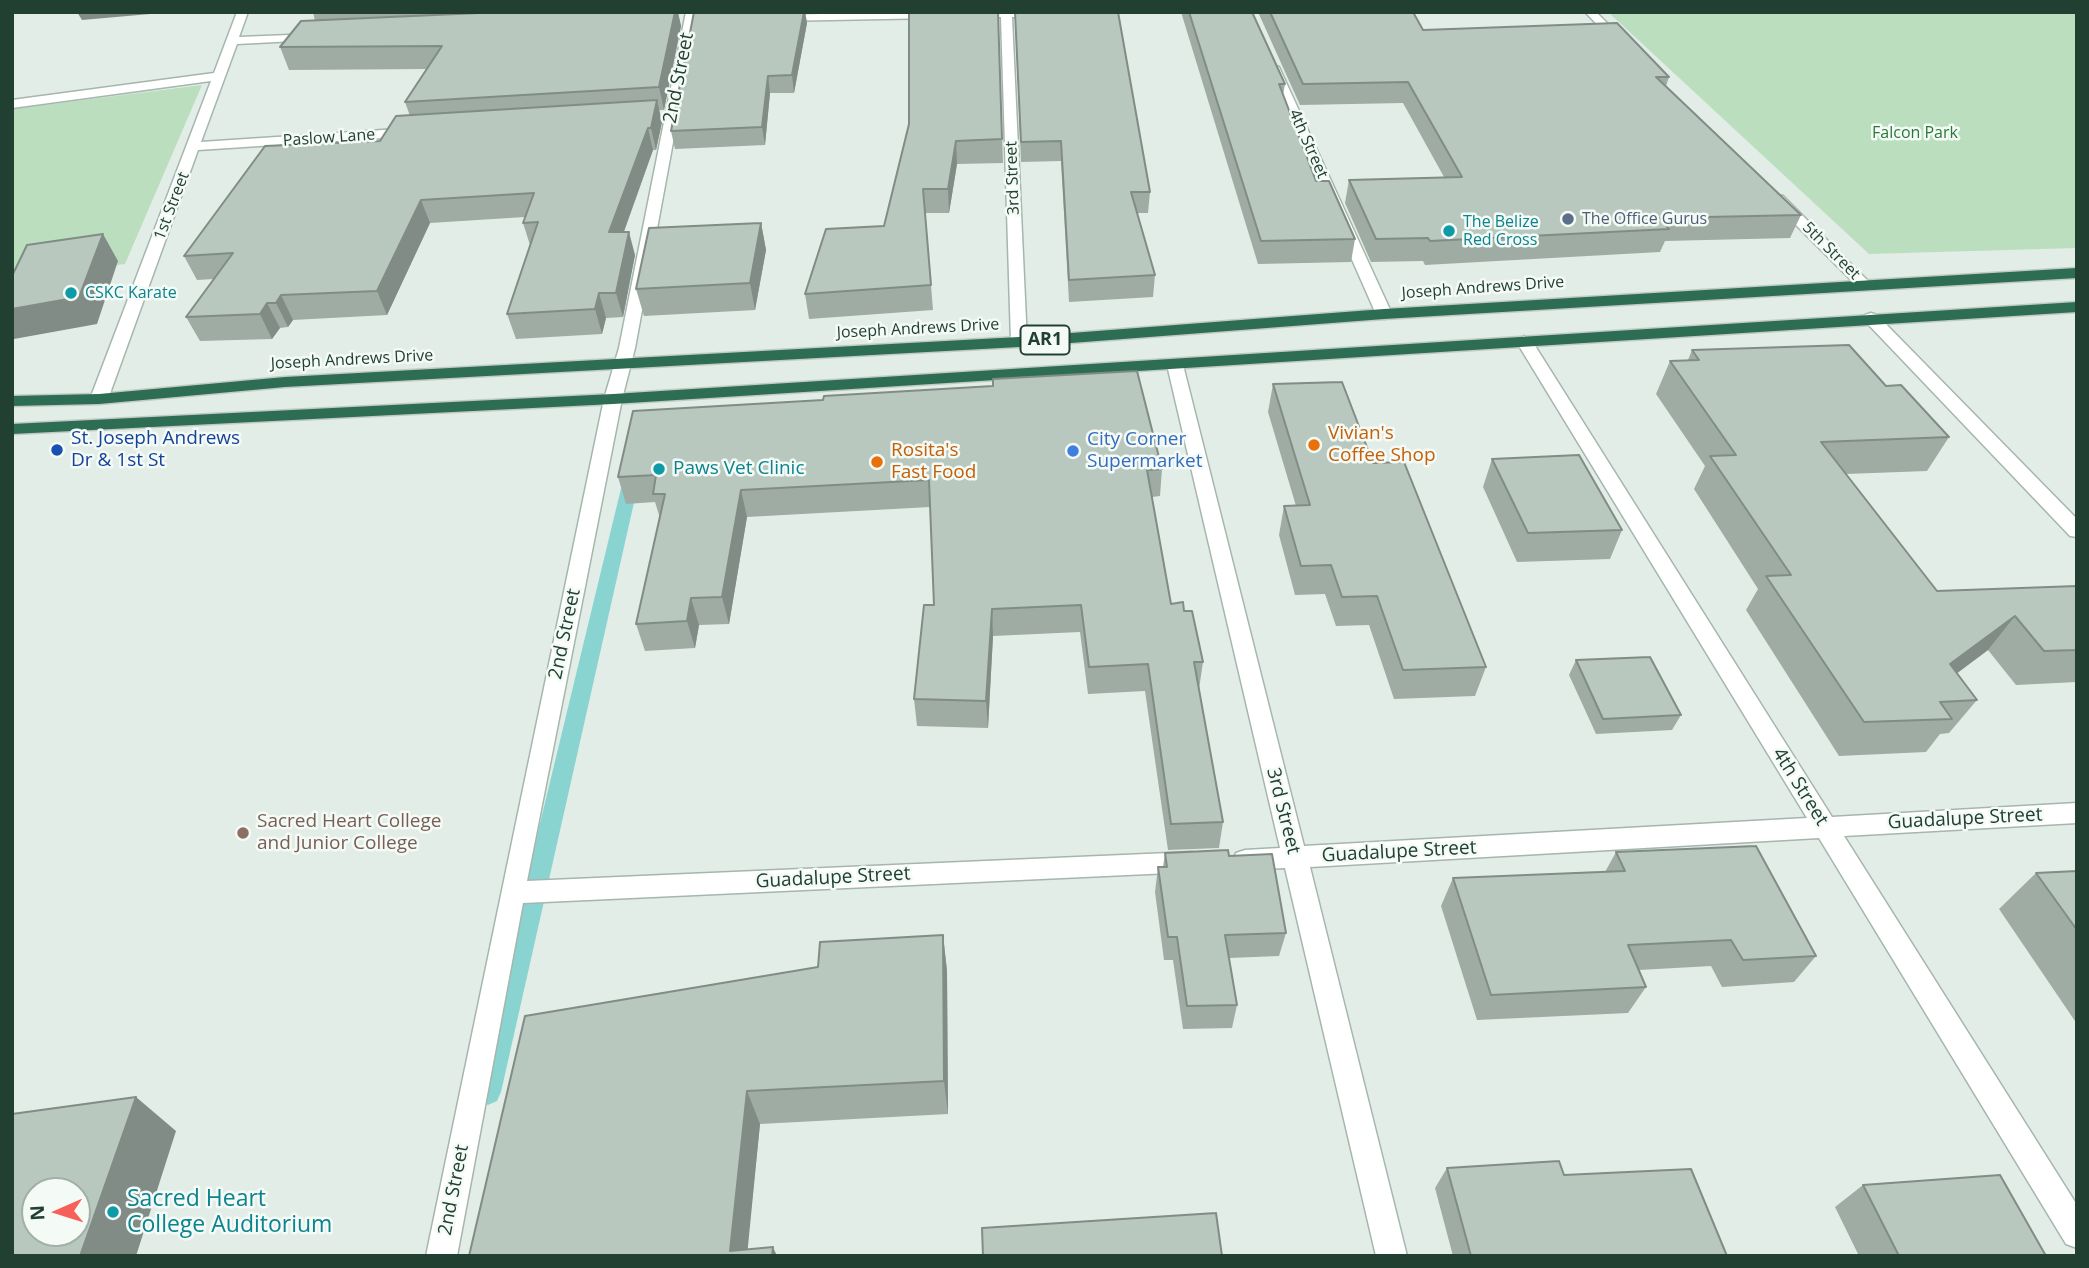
<!DOCTYPE html>
<style>
body{margin:0}
#map{position:relative;width:2089px;height:1268px;overflow:hidden;background:#e3ede7;font-family:"Open Sans",sans-serif}
canvas{display:block}
.frame{position:absolute;inset:0;border:14px solid #224032;pointer-events:none}
.north{position:absolute;left:21px;top:1177px;width:70px;height:70px;box-sizing:border-box;background:#f4faf6;border:2px solid #a0b0a8;border-radius:50%;rotate:267deg;font-size:19px;font-weight:700;line-height:28px;text-align:center;color:#224032}
.north::after{content:'';display:block;margin:auto;width:24px;height:32px;background:#f66058;clip-path:polygon(50% 0,100% 100%,50% 72%,0 100%)}
</style>
<div id="map">
<canvas width="2089" height="1268"></canvas>
<div class="frame"></div>
<div class="north">N</div>
</div>
<script>
const context = document.querySelector('canvas').getContext('2d');
context.lineJoin = 'round';
function paint(path, color) {
  context.fillStyle = color;
  context.fill(path, 'evenodd');
}
function toPath(rows) {
  const path = new Path2D();
  for (const r of rows) {
    path.moveTo(r[0], r[1]);
    for (let i = 2; i < r.length; i += 2) path.lineTo(r[i], r[i + 1]);
  }
  return path;
}
function strokePath(path, color, width, dash) {
  context.strokeStyle = color;
  context.lineWidth = width;
  context.lineCap = dash ? 'butt' : 'round';
  context.setLineDash(dash || []);
  context.stroke(path);
}
function label(font, color, halo, rows, align = 'center') {
  context.font = font + ' "Open Sans",sans-serif';
  context.lineWidth = 5;
  context.setLineDash([]);
  context.textBaseline = 'middle';
  context.strokeStyle = halo;
  context.fillStyle = color;
  for (const [text, x, y, turn = 0] of rows) {
    context.save();
    context.translate(x, y);
    context.rotate((+turn || 0) * Math.PI / 180);
    context.textAlign = isNaN(turn) ? turn : align;
    if (halo) context.strokeText(text, 0, 0);
    context.fillText(text, 0, 0);
    context.restore();
  }
}
const green = toPath([
 [1608,12,2077,13,2077,248,1869,254],
 [202,85,125,264,12,277,12,109]
]);
const stream = toPath([
 [632,471,640,476,501,1092,497,1101,488,1105,479,1101,475,1092,624,476,632,471]
]);
const minor = toPath([
 [237,12,248,12,239,37,315,34,321,37,315,40,237,44,201,142,413,128,419,132,413,136,198,150,108,399,105,403,93,403,90,399,211,81,12,108,12,100,214,73,237,12],
 [686,12,697,12,635,348,622,399,527,881,1192,852,1201,855,1204,862,1201,869,1192,872,523,903,457,1256,426,1256,604,399,619,348,686,12],
 [907,12,939,12,943,15,937,18,777,21,771,18,777,15,907,12],
 [965,12,1090,12,1085,15,1012,17,1027,342,1019,347,1011,342,1001,17,969,17,965,12],
 [1585,12,1596,12,1625,41,1625,45,1617,45,1585,12],
 [1269,64,1279,67,1392,314,1390,317,1384,319,1376,314,1267,67,1269,64],
 [1778,195,1783,196,1868,281,1868,287,1858,287,1773,202,1773,196,1778,195],
 [1871,313,1877,315,2077,519,2077,537,2070,536,1865,321,1865,315,1871,313],
 [1524,336,1532,341,1832,817,2077,803,2077,823,1844,836,2077,1205,2077,1248,2066,1244,1819,838,1310,867,1407,1256,1376,1256,1285,868,1245,870,1236,867,1233,860,1236,853,1245,850,1280,848,1167,365,1169,361,1181,361,1183,365,1304,846,1807,818,1516,341,1524,336]
]);
const highway = toPath([
 [2077,268,2077,278,1384,319,1019,347,285,387,99,404,12,406,12,396,99,394,285,377,1019,337,1384,309,2077,268],
 [2077,302,2077,312,613,404,12,434,12,424,613,394,2077,302]
]);
const wall = toPath([
 [313,12,684,12,683,13,678,14,681,26,664,110,659,110,662,122,656,150,653,150,624,232,635,255,623,317,606,318,602,334,516,339,507,314,530,245,523,223,525,217,430,223,387,315,293,320,288,327,280,328,272,339,200,341,186,317,214,279,197,280,184,256,380,141,410,116,405,102,427,69,289,70,280,47,315,21],
 [694,12,807,12,805,12,807,23,794,93,770,93,765,145,675,149,671,131],
 [998,12,1003,163,957,164,949,213,925,213,933,310,809,319,805,294,884,226],
 [1015,12,1150,192,1148,213,1137,213,1155,275,1153,297,1069,302,1061,161,1021,162],
 [1181,12,1252,12,1285,84,1283,95,1316,181,1355,239,1351,262,1258,264],
 [1258,12,1413,12,1423,30,1669,77,1666,86,1801,215,1790,238,1665,241,1660,252,1425,265,1423,261,1371,262,1345,203,1349,180,1444,177,1403,103,1300,105],
 [761,223,766,250,755,310,644,316,636,289],
 [1692,350,1886,386,1949,437,1927,471,1846,474,1937,591,2077,586,2077,682,2016,685,1988,650,1957,673,1977,700,1949,733,1940,734,1926,752,1839,756,1746,610,1758,589,1694,489,1705,466,1656,394,1670,361,1688,360],
 [1273,384,1373,463,1486,667,1475,696,1394,699,1369,625,1336,626,1325,594,1295,595,1279,535,1284,506,1296,506,1268,412],
 [633,411,1162,469,1160,496,1152,497,1171,604,1184,611,1203,662,1199,689,1223,822,1219,848,1168,850,1145,691,1088,694,1080,632,993,636,988,728,917,726,914,699,934,605,930,507,747,517,729,624,699,625,695,648,645,651,636,624,660,518,655,502,626,504,618,477],
 [1492,459,1622,530,1610,559,1517,562,1483,487],
 [1576,660,1681,715,1672,730,1596,734,1569,675],
 [1616,852,1816,956,1794,982,1722,987,1711,966,1639,970,1646,987,1628,1013,1477,1020,1441,906,1453,878,1605,872],
 [1165,853,1229,856,1286,933,1279,956,1229,958,1237,1005,1232,1028,1183,1029,1173,960,1164,960,1155,892,1158,867,1163,867],
 [2077,871,2077,1024,1999,909,2036,873],
 [943,935,947,971,948,1114,760,1124,747,1249,469,1256,818,967],
 [1447,1168,1564,1175,1727,1256,1453,1256,1435,1188],
 [1863,1185,2046,1256,1859,1256,1835,1207]
]);
const shadedWall = toPath([
 [77,12,173,12,82,20],
 [675,12,678,12,681,26,664,110,659,87],
 [804,12,805,12,807,23,794,93,792,75],
 [768,76,770,93,765,145,762,127],
 [657,100,662,122,656,150,651,128],
 [648,128,653,150,615,256,609,232],
 [956,141,957,164,949,213,948,189],
 [421,200,430,223,387,315,377,291],
 [761,223,766,250,755,310,750,283],
 [629,232,635,255,623,317,616,293],
 [103,234,118,261,97,324,14,339,12,336,12,309],
 [599,293,606,318,602,334,595,309],
 [281,295,293,320,288,327,276,303],
 [267,303,280,328,272,339,260,314],
 [741,490,747,517,729,624,722,597],
 [691,598,699,625,695,648,687,621],
 [992,609,993,636,988,728,986,701],
 [2015,616,1988,650,1924,698,1950,664],
 [943,935,947,971,948,1114,944,1081],
 [747,1091,760,1124,747,1256,730,1251],
 [136,1097,176,1131,136,1256,80,1256],
 [773,1247,777,1256,772,1256]
]);
const building = toPath([
 [502,12,675,12,659,87,405,102,442,46,280,47,301,21,502,12],
 [694,12,804,12,792,75,768,76,762,127,671,131,694,12],
 [909,12,998,12,1002,139,956,141,948,189,923,189,931,285,805,294,826,229,884,226,909,124,909,12],
 [1015,12,1118,12,1150,192,1131,192,1155,275,1069,280,1061,141,1021,142,1015,12],
 [1189,12,1252,12,1285,84,1279,84,1316,181,1329,181,1355,239,1261,241,1189,12],
 [1270,12,1413,12,1423,30,1617,23,1669,77,1656,77,1801,215,1660,218,1669,229,1430,241,1428,238,1376,239,1349,180,1462,177,1408,82,1303,84,1270,12],
 [657,100,651,128,648,128,609,232,629,232,616,293,599,293,595,309,507,314,538,222,523,223,534,193,421,200,377,291,281,295,276,303,267,303,260,314,186,317,233,253,184,256,265,146,380,141,396,116,657,100],
 [761,223,750,283,636,289,649,228,761,223],
 [103,234,79,297,12,309,12,276,27,245,103,234],
 [1849,345,1886,386,1901,385,1949,437,1821,442,1937,591,2077,586,2077,650,2044,651,2015,616,1950,664,1977,700,1940,702,1952,719,1864,722,1766,576,1791,575,1710,456,1736,455,1670,361,1699,360,1692,350,1849,345],
 [1137,371,1162,469,1147,470,1171,604,1183,602,1184,611,1192,611,1203,662,1194,662,1223,822,1171,824,1148,664,1089,667,1081,605,992,609,986,701,914,699,924,605,934,605,929,480,741,490,722,597,691,598,687,621,636,624,665,494,653,494,656,475,618,477,633,411,823,400,824,396,993,386,993,379,1137,371],
 [1342,382,1373,463,1404,462,1486,667,1403,670,1377,596,1342,597,1331,565,1301,566,1284,506,1310,505,1273,384,1342,382],
 [1579,455,1622,530,1528,533,1492,459,1579,455],
 [1650,657,1681,715,1603,719,1576,660,1650,657],
 [1756,846,1816,956,1743,960,1731,940,1628,945,1646,987,1491,995,1453,878,1625,871,1616,852,1756,846],
 [1228,850,1229,856,1272,854,1286,933,1225,935,1237,1005,1187,1006,1177,937,1168,937,1158,867,1167,867,1165,853,1228,850],
 [2077,871,2077,930,2036,873,2077,871],
 [943,935,944,1081,747,1091,730,1251,773,1247,772,1256,469,1256,525,1016,818,967,820,942,943,935],
 [136,1097,80,1256,12,1256,12,1114,136,1097],
 [35,1191,77,1191,77,1233,35,1233,35,1191],
 [1559,1161,1564,1175,1691,1169,1727,1256,1471,1256,1447,1168,1559,1161],
 [2000,1175,2046,1256,1899,1256,1863,1185,2000,1175],
 [1216,1213,1222,1256,983,1256,982,1228,1216,1213]
]);
const markers = [
 [1568,219,7,"#5c6f8a"],
 [1449,231,7,"#0f9aa8"],
 [71,293,7,"#0f9aa8"],
 [1314,445,7,"#e8710a"],
 [57,450,7,"#1a4fb4"],
 [1073,451,7,"#3f7fe0"],
 [877,462,7,"#e8710a"],
 [659,469,7,"#0f9aa8"],
 [243,833,7,"#8d6e63"],
 [113,1212,7,"#0f9aa8"]
];
const farParknames = [
 ["Falcon Park",1915,133]
];
const farStreetnames = [
 ["Paslow Lane",329,138,-4],
 ["4th Street",1308,144,66],
 ["3rd Street",1013,178,-92],
 ["1st Street",172,206,-69],
 ["5th Street",1831,251,45],
 ["Joseph Andrews Drive",1483,288,-4],
 ["Joseph Andrews Drive",918,329,-3],
 ["Joseph Andrews Drive",352,360,-3]
];
const farServicenames = [
 ["The Office Gurus",1582,219]
];
const farCulturenames = [
 ["The Belize",1463,222],
 ["Red Cross",1463,240],
 ["CSKC Karate",85,293]
];
const shields = [
 [1045,340,49]
];
const shieldNames = [
 ["AR1",1045,340]
];
const streetNames = [
 ["2nd Street",679,78,-79],
 ["2nd Street",565,634,-78],
 ["4th Street",1800,787,58],
 ["3rd Street",1283,811,76],
 ["Guadalupe Street",1965,819,-3],
 ["Guadalupe Street",1399,852,-3],
 ["Guadalupe Street",833,878,-3],
 ["2nd Street",454,1190,-79]
];
const foodNames = [
 ["Vivian's",1328,434],
 ["Coffee Shop",1328,456],
 ["Rosita's",891,451],
 ["Fast Food",891,473]
];
const transitNames = [
 ["St. Joseph Andrews",71,439],
 ["Dr & 1st St",71,461]
];
const shopNames = [
 ["City Corner",1087,440],
 ["Supermarket",1087,462]
];
const cultureNames = [
 ["Paws Vet Clinic",673,469]
];
const educationNames = [
 ["Sacred Heart College",257,822],
 ["and Junior College",257,844]
];
const nearCulturenames = [
 ["Sacred Heart",127,1199],
 ["College Auditorium",127,1225]
];
paint(green, '#bbdfbe');
paint(stream, '#89d4d1');
strokePath(minor, '#a5b6ad', 3);
strokePath(highway, '#c1cac6', 3);
paint(minor, '#fff');
paint(highway, '#2d6d53');
paint(wall, '#9eaca4');
paint(shadedWall, '#818c86');
paint(building, '#b8c8bf');
strokePath(building, '#818c86', 2);
for (const [x, y, r, color] of markers) {
  const dot = new Path2D();
  dot.arc(x, y, r, 0, 2 * Math.PI);
  context.fillStyle = color;
  context.fill(dot);
  strokePath(dot, '#f4faf6', 2.5);
}
label('16px', '#2b7839', '#f4faf6', farParknames);
label('16px', '#224032', '#f4faf6', farStreetnames);
label('16px', '#4e5e75', '#f4faf6', farServicenames, 'left');
label('16px', '#0d838f', '#f4faf6', farCulturenames, 'left');
for (const [x, y, w] of shields) {
  const box = new Path2D();
  box.roundRect(x - w / 2, y - 14.5, w, 29, 5);
  context.fillStyle = '#f4faf6';
  context.fill(box);
  strokePath(box, '#224032', 2);
}
label('bold 18px', '#224032', null, shieldNames);
label('19px', '#224032', '#f4faf6', streetNames);
label('19px', '#c56008', '#f4faf6', foodNames, 'left');
label('19px', '#164399', '#f4faf6', transitNames, 'left');
label('19px', '#366cbe', '#f4faf6', shopNames, 'left');
label('19px', '#0d838f', '#f4faf6', cultureNames, 'left');
label('19px', '#785e54', '#f4faf6', educationNames, 'left');
label('23px', '#0d838f', '#f4faf6', nearCulturenames, 'left');
</script>
